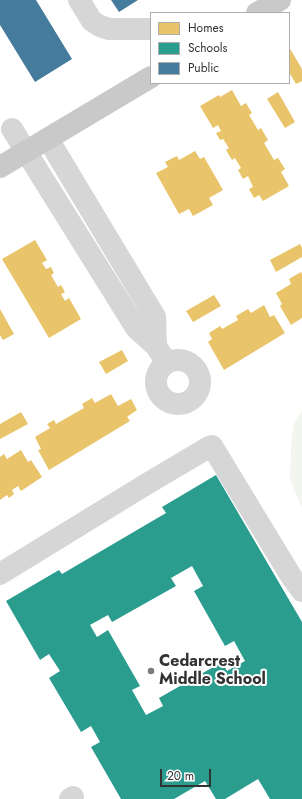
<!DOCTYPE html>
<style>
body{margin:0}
#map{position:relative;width:302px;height:799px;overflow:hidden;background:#fff;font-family:Jost,sans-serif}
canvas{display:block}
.legend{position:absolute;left:150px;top:12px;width:140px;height:72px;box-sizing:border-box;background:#fff;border:1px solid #adadad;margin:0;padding:5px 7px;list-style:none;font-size:12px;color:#323232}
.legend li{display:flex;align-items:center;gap:8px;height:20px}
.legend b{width:20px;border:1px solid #adadad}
.scale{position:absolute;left:160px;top:769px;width:51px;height:18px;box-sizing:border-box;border:2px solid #323232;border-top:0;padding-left:5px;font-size:12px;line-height:14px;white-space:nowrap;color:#323232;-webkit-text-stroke:3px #fff;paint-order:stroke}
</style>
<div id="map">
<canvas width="302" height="799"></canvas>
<ul class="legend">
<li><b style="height:11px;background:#e9c46a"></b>Homes</li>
<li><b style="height:11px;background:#2a9d8f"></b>Schools</li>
<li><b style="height:11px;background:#457b9d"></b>Public</li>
</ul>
<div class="scale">20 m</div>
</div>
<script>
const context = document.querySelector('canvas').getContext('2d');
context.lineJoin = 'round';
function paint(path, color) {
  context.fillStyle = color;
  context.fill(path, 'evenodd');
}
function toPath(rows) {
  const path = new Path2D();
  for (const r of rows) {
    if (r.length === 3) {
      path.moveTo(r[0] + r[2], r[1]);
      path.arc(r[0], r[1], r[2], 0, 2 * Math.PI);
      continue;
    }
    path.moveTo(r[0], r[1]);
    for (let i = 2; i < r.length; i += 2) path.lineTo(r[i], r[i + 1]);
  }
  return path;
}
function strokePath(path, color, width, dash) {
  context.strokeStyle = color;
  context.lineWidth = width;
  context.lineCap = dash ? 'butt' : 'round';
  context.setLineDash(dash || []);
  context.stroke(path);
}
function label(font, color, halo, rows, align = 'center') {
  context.font = font + ' Jost,sans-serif';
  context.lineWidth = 4;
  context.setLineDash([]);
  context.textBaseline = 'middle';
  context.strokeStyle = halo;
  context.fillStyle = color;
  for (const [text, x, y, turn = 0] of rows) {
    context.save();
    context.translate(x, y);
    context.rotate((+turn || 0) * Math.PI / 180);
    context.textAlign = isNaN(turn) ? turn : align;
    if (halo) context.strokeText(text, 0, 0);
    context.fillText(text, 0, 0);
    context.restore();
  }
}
const green = toPath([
 [302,410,302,508,290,480,291,449,293,426]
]);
const homes = toPath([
 [289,47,302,69,302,81,296,84,289,72],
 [232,90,241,106,246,103,252,113,249,115,258,130,261,128,268,140,264,143,274,160,278,158,285,169,281,172,289,186,263,201,259,195,254,198,249,189,253,187,248,176,243,179,238,170,241,168,235,158,232,160,226,150,229,148,223,139,220,140,216,133,221,131,218,125,213,128,200,106,219,95,220,97],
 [278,92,295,122,285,128,267,99],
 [195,151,200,159,204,157,223,190,209,198,213,205,193,216,189,209,179,214,156,173,168,167,165,162,177,156,179,160],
 [35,240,47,260,42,263,46,269,51,267,54,273,51,275,58,287,61,285,65,292,61,294,65,301,69,298,81,319,49,338,2,259],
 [300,244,302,248,302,257,276,272,270,260],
 [301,272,302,274,302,318,291,325,280,306,282,304,276,293,291,284,289,279],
 [214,295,221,306,193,322,186,311],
 [264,305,270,317,274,315,285,333,224,370,208,342,212,339,209,333,220,326,222,329,238,320,236,316,248,309,251,313],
 [0,309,14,334,3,340,0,335],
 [122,350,128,361,106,374,99,362],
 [111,394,118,406,131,399,137,410,127,417,130,421,49,470,38,450,41,449,35,437,50,428,47,424,54,420,56,424,84,408,82,404,92,398,95,403],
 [21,412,28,424,0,439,0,424],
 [21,450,28,462,31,460,42,477,21,491,18,486,12,490,14,494,9,498,7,495,0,500,0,457,4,454,7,459]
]);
const schools = toPath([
 [216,475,302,622,302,799,270,799,258,779,225,799,216,799,205,781,174,799,121,799,91,747,100,742,91,726,81,732,49,678,60,671,49,654,40,660,6,601,59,570,62,574,166,513,162,507],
 [192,566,203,586,194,591,225,646,234,641,245,661,227,671,222,662,159,698,163,706,146,715,132,690,140,686,108,630,97,637,90,625,108,615,112,622,176,586,171,578]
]);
const public = toPath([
 [0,0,36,0,72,59,35,82,0,25],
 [111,0,138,0,119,12]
]);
const minor = toPath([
 [79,0,92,21,100,26,109,29,151,29],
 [12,129,136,328,156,346,166,362],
 [48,139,155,317,156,346],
 [178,382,22],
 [0,574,145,485,209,447,212,446,291,576,302,591],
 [70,799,73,797]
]);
const major = toPath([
 [257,13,280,0],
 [0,167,151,77]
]);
const markers = [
 [151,671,4,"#7a7a7a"]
];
const poiNames = [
 ["Cedarcrest",159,662],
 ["Middle School",159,680]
];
paint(green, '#f2f6ee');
paint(homes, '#e9c46a');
paint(schools, '#2a9d8f');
paint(public, '#457b9d');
strokePath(minor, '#d6d6d6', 22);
strokePath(major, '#c9c9c9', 22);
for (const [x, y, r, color] of markers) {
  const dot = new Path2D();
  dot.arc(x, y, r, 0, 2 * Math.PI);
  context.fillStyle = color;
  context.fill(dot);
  strokePath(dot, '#fff', 1.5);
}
label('bold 16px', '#323232', '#fff', poiNames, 'left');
</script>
